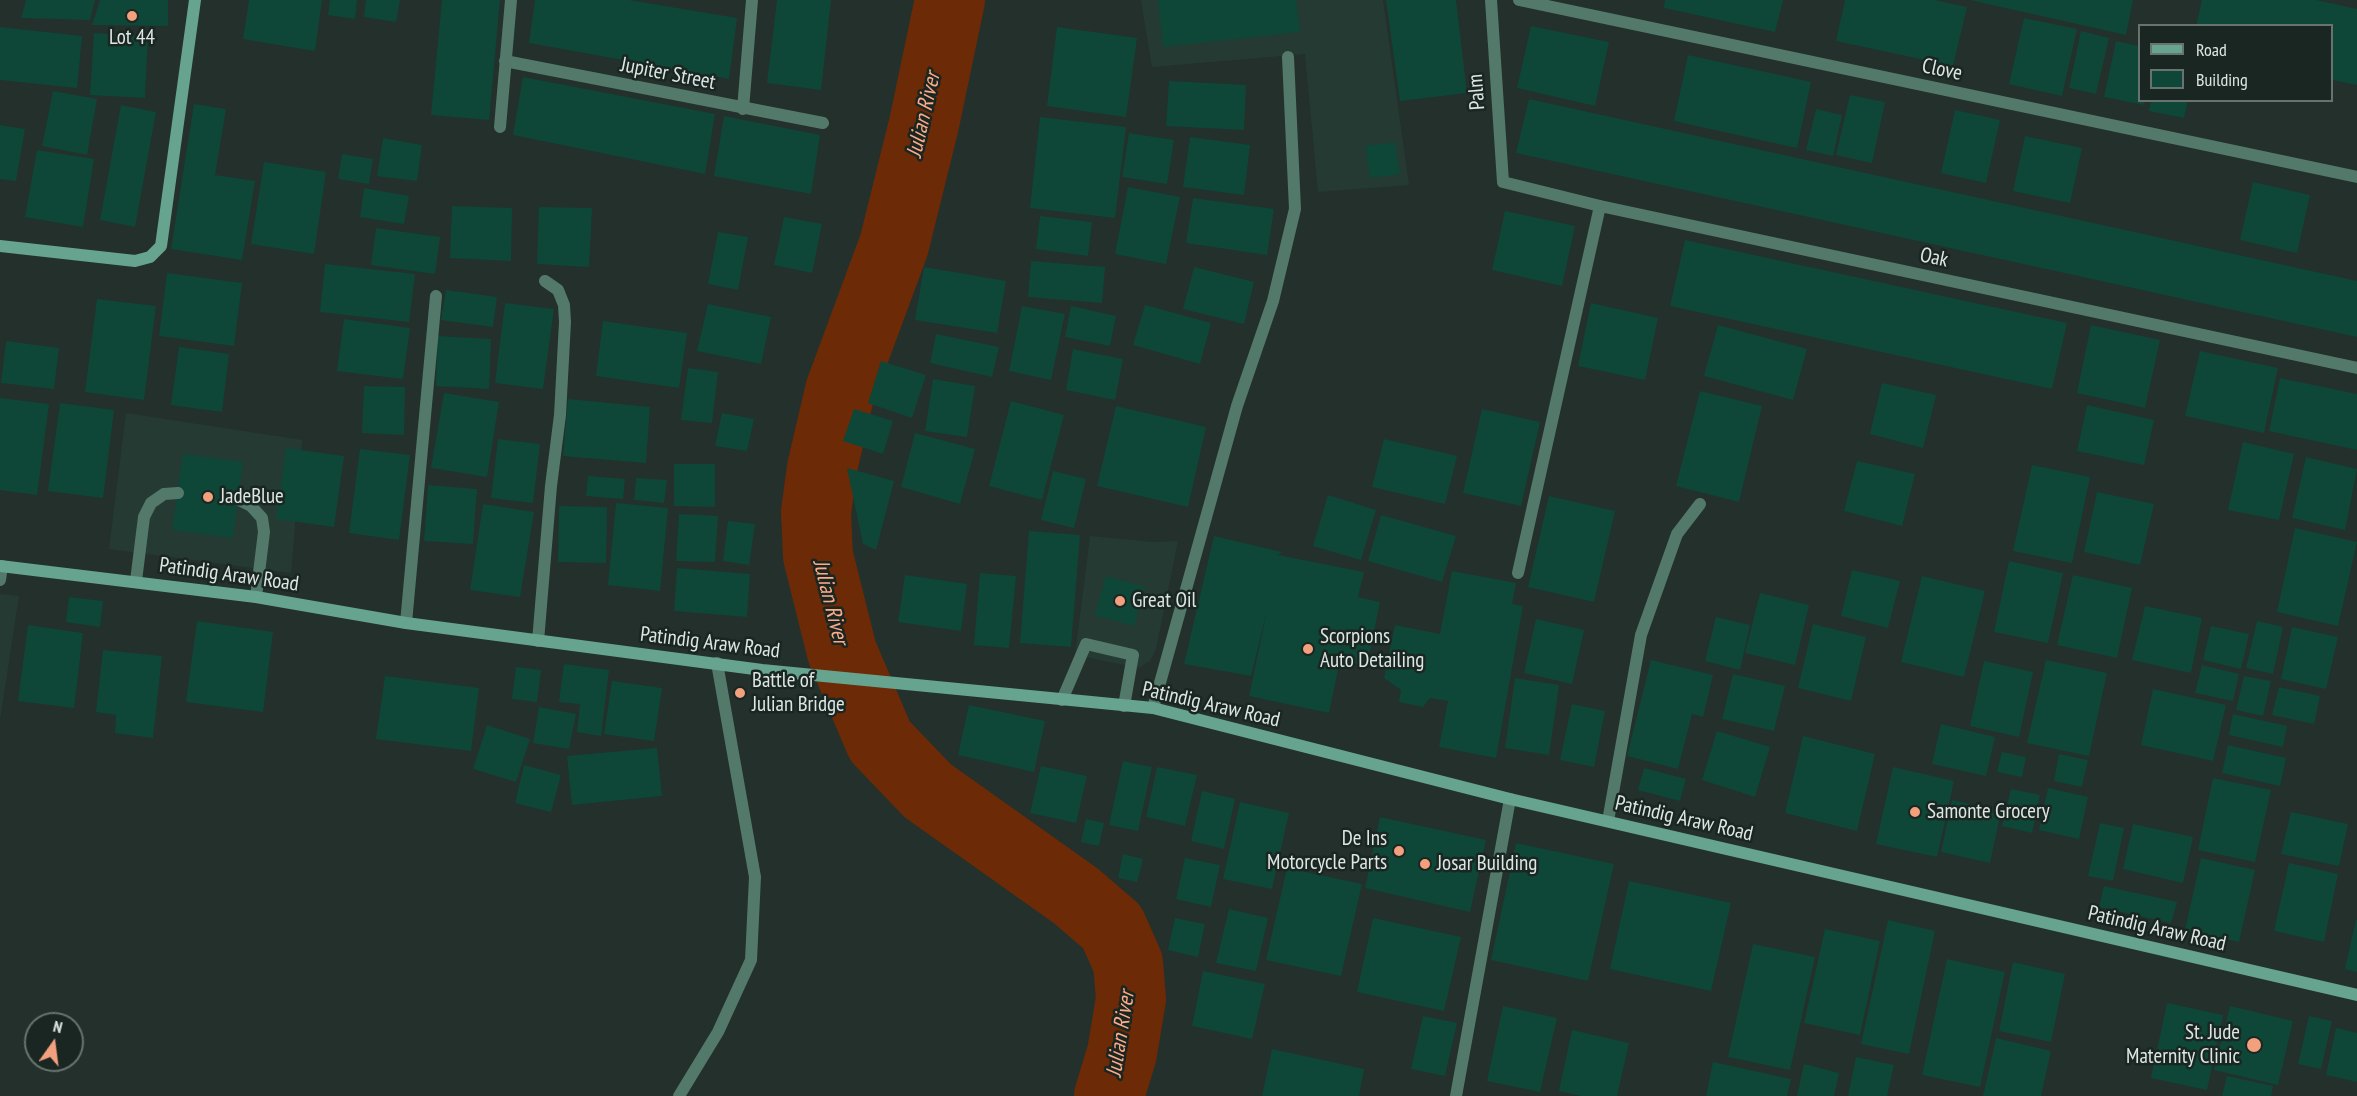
<!DOCTYPE html>
<style>
body{margin:0}
#map{position:relative;width:2357px;height:1096px;overflow:hidden;background:#23302b;font-family:"PT Sans Narrow",sans-serif}
canvas{display:block}
.legend{position:absolute;left:2138px;top:24px;width:195px;height:78px;box-sizing:border-box;background:#1a2621;border:2px solid #68736f;margin:0;padding:8px 10px;list-style:none;font-size:18px;color:#dee6e3}
.legend li{display:flex;align-items:center;gap:12px;height:30px}
.legend b{width:30px;border:2px solid #68736f}
.north{position:absolute;left:24px;top:1012px;width:60px;height:60px;box-sizing:border-box;background:#1a2621;border:2px solid #68736f;border-radius:50%;rotate:14deg;font-size:16px;font-weight:700;line-height:24px;text-align:center;color:#dee6e3}
.north::after{content:'';display:block;margin:auto;width:21px;height:27px;background:#f2a07e;clip-path:polygon(50% 0,100% 100%,50% 72%,0 100%)}
</style>
<div id="map">
<canvas width="2357" height="1096"></canvas>
<ul class="legend">
<li><b style="height:8px;background:#66a48f"></b>Road</li>
<li><b style="height:16px;background:#0e4737"></b>Building</li>
</ul>
<div class="north">N</div>
</div>
<script>
const context = document.querySelector('canvas').getContext('2d');
context.lineJoin = 'round';
function paint(path, color) {
  context.fillStyle = color;
  context.fill(path, 'evenodd');
}
function toPath(rows) {
  const path = new Path2D();
  for (const r of rows) {
    path.moveTo(r[0], r[1]);
    for (let i = 2; i < r.length; i += 2) path.lineTo(r[i], r[i + 1]);
  }
  return path;
}
function strokePath(path, color, width, dash) {
  context.strokeStyle = color;
  context.lineWidth = width;
  context.lineCap = dash ? 'butt' : 'round';
  context.setLineDash(dash || []);
  context.stroke(path);
}
function label(font, color, halo, rows, align = 'center') {
  context.font = font + ' "PT Sans Narrow",sans-serif';
  context.lineWidth = 5;
  context.setLineDash([]);
  context.textBaseline = 'middle';
  context.strokeStyle = halo;
  context.fillStyle = color;
  for (const [text, x, y, turn = 0] of rows) {
    context.save();
    context.translate(x, y);
    context.rotate((+turn || 0) * Math.PI / 180);
    context.textAlign = isNaN(turn) ? turn : align;
    if (halo) context.strokeText(text, 0, 0);
    context.fillText(text, 0, 0);
    context.restore();
  }
}
const built = toPath([
 [1141,0,1383,0,1409,185,1318,192,1305,54,1152,67],
 [126,413,302,440,291,573,109,549],
 [1090,536,1153,542,1178,541,1156,649,1150,661,1139,668,1075,655],
 [0,594,19,596,0,720]
]);
const river = toPath([
 [950,0,924,124,894,245,840,391,822,468,816,512,818,556,842,652,880,741,928,791,1076,896,1112,927,1128,963,1131,999,1122,1053,1109,1096]
]);
const building = toPath([
 [26,0,95,0,90,20,21,18],
 [100,0,168,0,168,26,92,25],
 [249,0,322,0,315,51,243,39],
 [330,0,357,0,355,19,328,15],
 [366,0,400,0,396,22,364,17],
 [442,0,500,0,489,120,431,115],
 [535,0,629,0,737,18,729,79,529,43],
 [777,0,831,0,821,90,767,83],
 [1158,0,1296,0,1300,32,1163,47],
 [1386,0,1456,0,1467,93,1400,101],
 [1665,0,1783,0,1775,32,1664,8],
 [1845,0,1935,0,1967,7,1953,66,1836,41],
 [1970,0,2133,0,2126,35],
 [2202,0,2316,0,2357,9,2357,85,2332,80,2332,26,2196,26],
 [2024,18,2077,29,2062,96,2009,84],
 [1531,26,1609,42,1595,106,1517,88],
 [0,27,82,36,77,88,0,80],
 [1057,27,1137,38,1126,117,1047,106],
 [2081,31,2109,38,2096,94,2069,88],
 [94,33,148,36,145,98,90,95],
 [2116,41,2139,46,2139,100,2145,100,2144,105,2104,97],
 [1688,55,1811,82,1797,148,1674,121],
 [523,77,715,114,705,174,513,135],
 [1169,81,1246,85,1244,130,1166,126],
 [53,91,97,99,87,155,42,146],
 [1850,95,1885,102,1872,163,1836,155],
 [1529,99,2357,281,2357,337,1516,153],
 [2151,100,2188,100,2184,118,2149,111],
 [194,104,226,109,215,175,255,181,242,260,171,249],
 [121,105,156,112,135,227,100,220],
 [1816,109,1842,115,1833,156,1806,150],
 [1955,110,2000,120,1986,183,1941,173],
 [724,116,820,135,811,194,714,176],
 [1040,117,1126,127,1115,218,1030,208],
 [0,125,25,129,16,181,0,179],
 [1129,133,1174,140,1167,184,1122,177],
 [2025,136,2082,148,2070,203,2013,191],
 [1190,137,1250,145,1244,195,1183,187],
 [383,138,422,145,417,181,377,176],
 [1395,142,1400,174,1370,178,1365,146],
 [37,150,94,159,83,227,25,217],
 [342,154,373,159,369,184,338,179],
 [264,162,326,172,314,254,251,244],
 [2253,182,2310,195,2297,253,2240,240],
 [1128,187,1180,197,1166,264,1115,254],
 [364,188,409,196,404,224,360,217],
 [1193,198,1274,209,1267,255,1186,243],
 [452,206,512,208,511,261,450,258],
 [539,207,592,208,589,267,537,264],
 [1505,211,1575,226,1562,286,1492,270],
 [1040,216,1092,222,1088,256,1036,249],
 [784,217,822,224,812,273,774,265],
 [376,228,440,237,435,274,371,265],
 [718,232,748,237,738,290,708,284],
 [1685,240,2067,323,2052,389,1670,306],
 [1031,261,1105,267,1102,303,1028,297],
 [325,264,415,274,409,322,320,312],
 [924,267,1006,281,997,333,915,320],
 [1194,267,1254,282,1244,324,1183,309],
 [167,273,242,283,234,346,159,336],
 [446,290,497,297,493,327,441,320],
 [97,299,156,306,144,400,85,392],
 [505,303,554,309,543,389,495,383],
 [1591,303,1658,318,1645,380,1578,366],
 [708,304,771,317,761,364,697,351],
 [1145,305,1211,323,1200,364,1133,345],
 [1022,306,1065,314,1051,380,1009,371],
 [1071,306,1116,316,1110,346,1065,337],
 [344,319,410,328,403,379,337,371],
 [603,321,687,333,679,388,596,376],
 [1718,325,1807,349,1793,400,1704,376],
 [2091,325,2160,340,2145,408,2077,393],
 [936,334,999,347,992,377,930,363],
 [438,336,491,339,489,389,436,386],
 [6,341,59,348,54,389,1,383],
 [179,347,229,354,222,412,171,405],
 [1073,349,1123,359,1115,400,1066,390],
 [2200,351,2278,368,2264,433,2185,416],
 [881,361,926,375,912,418,868,403],
 [688,368,718,372,712,423,681,420],
 [2280,378,2357,394,2357,450,2269,431],
 [933,379,975,386,967,437,925,431],
 [1882,383,1936,395,1923,448,1870,434],
 [364,386,405,387,404,435,362,433],
 [1700,391,1762,406,1739,502,1676,486],
 [444,393,499,402,487,477,431,468],
 [0,398,49,404,37,495,0,490],
 [568,399,650,407,646,463,563,456],
 [1011,401,1064,415,1042,500,989,486],
 [60,403,114,410,103,498,48,491],
 [2087,405,2154,420,2144,465,2077,451],
 [1116,406,1206,427,1188,507,1097,486],
 [854,409,893,421,883,454,843,441],
 [1482,409,1540,422,1521,506,1463,493],
 [722,413,754,419,747,451,715,446],
 [915,433,975,449,960,504,901,487],
 [498,439,540,444,533,503,491,498],
 [1384,439,1457,456,1445,504,1372,487],
 [2243,442,2294,454,2279,520,2228,510],
 [286,448,344,456,334,527,276,519],
 [360,449,410,455,399,540,349,533],
 [183,454,243,462,233,538,172,530],
 [2306,457,2357,469,2345,530,2292,518],
 [1857,461,1915,474,1902,526,1844,511],
 [674,464,715,464,715,507,674,506],
 [2032,465,2090,477,2072,563,2013,551],
 [847,468,894,481,876,550,863,544],
 [1053,471,1086,479,1074,528,1041,520],
 [588,476,625,479,623,499,586,496],
 [636,478,667,480,664,503,634,500],
 [428,485,477,489,473,544,424,541],
 [2097,492,2154,504,2140,565,2084,552],
 [1328,495,1376,510,1361,560,1313,546],
 [1549,496,1615,511,1594,602,1528,587],
 [616,503,668,508,660,591,608,585],
 [483,504,534,512,520,597,470,590],
 [559,506,607,507,606,563,558,562],
 [679,514,718,516,715,562,676,561],
 [1381,515,1456,536,1442,582,1368,561],
 [728,521,755,524,749,565,723,561],
 [2295,528,2357,542,2338,626,2277,612],
 [1029,531,1080,535,1071,647,1020,643],
 [1214,536,1282,552,1278,555,1364,572,1358,597,1380,602,1367,666,1340,660,1329,713,1249,696,1267,611,1251,676,1184,664],
 [2009,561,2063,573,2048,643,1994,632],
 [677,568,750,574,747,617,674,611],
 [1852,570,1900,581,1888,628,1841,616],
 [1452,571,1516,583,1512,604,1523,606,1496,758,1439,747,1448,701,1430,698,1423,707,1399,702,1401,690,1384,678,1395,625,1440,634],
 [980,573,1016,576,1009,648,974,645],
 [905,575,967,584,961,631,898,622],
 [2073,575,2132,588,2117,658,2057,645],
 [1106,576,1145,587,1134,626,1095,615],
 [1922,576,1985,591,1964,677,1901,662],
 [1760,593,1809,605,1795,665,1745,653],
 [69,597,103,601,100,627,66,622],
 [2145,606,2202,618,2191,673,2132,660],
 [1716,617,1750,625,1740,670,1705,661],
 [1536,619,1584,630,1572,684,1524,673],
 [197,621,273,632,263,712,186,702],
 [2257,621,2283,627,2273,674,2246,668],
 [1813,624,1866,637,1851,701,1798,688],
 [28,625,83,633,74,708,18,701],
 [2211,626,2249,634,2241,669,2203,660],
 [2292,627,2338,637,2326,689,2281,679],
 [103,650,162,656,153,738,115,733,116,715,96,712],
 [1651,660,1713,675,1703,717,1692,714,1678,769,1627,756],
 [2046,660,2107,673,2089,756,2027,743],
 [1984,661,2033,672,2019,737,1970,726],
 [564,664,609,670,601,736,577,732,580,704,559,702],
 [2202,665,2239,674,2233,701,2195,693],
 [516,667,541,670,537,702,512,699],
 [1733,674,1785,686,1774,731,1722,719],
 [385,676,479,688,471,751,376,739],
 [2244,676,2271,681,2263,716,2236,710],
 [1515,678,1559,685,1549,755,1505,748],
 [612,681,662,688,654,741,604,734],
 [2279,687,2320,696,2314,724,2272,715],
 [2153,689,2226,705,2213,761,2141,745],
 [1572,704,1605,711,1594,767,1560,760],
 [969,705,1045,721,1034,772,958,755],
 [539,707,576,714,569,749,533,743],
 [2233,714,2287,726,2283,747,2229,735],
 [1941,724,1995,737,1986,776,1932,764],
 [487,725,530,739,516,782,473,769],
 [1717,731,1770,747,1755,797,1702,780],
 [1803,736,1875,754,1857,831,1785,813],
 [2228,745,2286,758,2280,786,2222,773],
 [657,748,662,796,572,805,567,756],
 [2002,752,2026,757,2022,777,1997,772],
 [2059,754,2088,760,2082,787,2054,781],
 [1123,761,1152,767,1138,831,1109,825],
 [524,765,561,775,551,812,515,803],
 [1041,766,1087,776,1076,823,1030,813],
 [1157,767,1197,775,1185,826,1146,817],
 [1893,767,1954,781,1937,857,1876,844],
 [1644,768,1686,779,1680,801,1638,790],
 [2213,778,2271,790,2255,862,2198,850],
 [2048,788,2088,797,2079,839,2039,830],
 [2011,789,2040,795,2032,833,2002,826],
 [1202,791,1235,799,1224,849,1191,841],
 [1952,800,2001,811,1990,863,1941,852],
 [1240,802,1289,813,1272,889,1223,879],
 [2291,812,2348,824,2339,866,2281,854],
 [1380,817,1486,840,1470,912,1365,888],
 [1086,819,1104,823,1099,846,1081,842],
 [2100,823,2124,828,2113,881,2088,876],
 [2133,824,2193,837,2183,883,2123,869],
 [1516,843,1614,864,1588,981,1491,960],
 [1123,854,1143,859,1137,882,1118,878],
 [1185,858,1220,865,1211,907,1176,899],
 [2201,858,2255,870,2239,942,2185,930],
 [2289,863,2338,874,2324,942,2274,931],
 [1287,868,1362,884,1341,976,1266,960],
 [1629,881,1731,903,1711,991,1610,969],
 [2104,886,2177,902,2171,923,2099,907],
 [1229,909,1268,918,1256,971,1216,963],
 [1175,918,1205,924,1198,957,1168,950],
 [1373,918,1461,937,1444,1011,1357,992],
 [1888,920,1935,931,1909,1054,1861,1044],
 [2356,920,2357,920,2357,972,2345,969],
 [1825,929,1880,941,1860,1035,1804,1023],
 [1753,944,1815,957,1790,1070,1728,1057],
 [1947,959,2005,972,1980,1087,1922,1075],
 [2013,962,2065,974,2051,1042,1999,1031],
 [1203,971,1265,984,1252,1039,1192,1026],
 [2167,1003,2223,1015,2207,1090,2151,1078],
 [1503,1006,1557,1018,1540,1092,1487,1081],
 [2230,1006,2293,1021,2278,1085,2214,1070],
 [1423,1016,1457,1023,1445,1076,1411,1069],
 [2309,1016,2332,1021,2321,1069,2298,1064],
 [2336,1028,2357,1033,2357,1082,2326,1075],
 [1572,1030,1629,1043,1617,1096,1581,1096,1559,1091],
 [1996,1038,2051,1051,2041,1096,1983,1096],
 [1272,1049,1364,1069,1359,1096,1262,1096],
 [1856,1057,1894,1065,1887,1096,1848,1096],
 [1713,1062,1791,1079,1787,1096,1706,1096],
 [1804,1064,1839,1073,1834,1096,1797,1096],
 [2227,1076,2273,1086,2271,1096,2222,1096]
]);
const lane = toPath([
 [239,500,251,506,262,518,264,532,256,597],
 [1518,573,1600,206],
 [0,580,2,566],
 [136,581,144,517,151,503,164,494,178,493],
 [1062,700,1086,644,1133,655,1124,706]
]);
const street = toPath([
 [1491,0,1503,182,1600,206,2357,368],
 [1519,0,2357,177],
 [505,61,823,123],
 [743,109,752,0],
 [500,127,511,0],
 [406,623,436,296],
 [538,641,551,486,560,415,565,322,564,305,558,290,545,281],
 [1153,708,1237,406,1273,301,1295,209,1288,57],
 [1608,821,1641,635,1677,534,1700,504],
 [679,1096,718,1032,751,960,755,877,717,663],
 [1456,1096,1510,799]
]);
const secondary = toPath([
 [0,246,135,261,150,257,161,246,195,0],
 [0,566,256,597,406,623,762,670,1153,708,1510,799,2357,995]
]);
const markers = [
 [132,16,6,"#f2a07e"],
 [208,497,6,"#f2a07e"],
 [1120,601,6,"#f2a07e"],
 [1308,649,6,"#f2a07e"],
 [740,693,6,"#f2a07e"],
 [1915,812,6,"#f2a07e"],
 [1399,851,6,"#f2a07e"],
 [1425,864,6,"#f2a07e"],
 [2254,1045,8,"#f2a07e"]
];
const poiNames = [
 ["Lot 44",132,38,"center"],
 ["JadeBlue",220,497],
 ["Great Oil",1132,601],
 ["Scorpions",1320,637],
 ["Auto Detailing",1320,661],
 ["Battle of",752,681],
 ["Julian Bridge",752,705],
 ["Samonte Grocery",1927,812],
 ["De Ins",1387,839,"right"],
 ["Motorcycle Parts",1387,863,"right"],
 ["Josar Building",1437,864],
 ["St. Jude",2240,1033,"right"],
 ["Maternity Clinic",2240,1057,"right"]
];
const streetNames = [
 ["Clove",1942,70,12],
 ["Jupiter Street",668,74,11],
 ["Palm",1477,92,-94],
 ["Oak",1934,258,12],
 ["Patindig Araw Road",229,575,8],
 ["Patindig Araw Road",710,643,7],
 ["Patindig Araw Road",1211,705,13],
 ["Patindig Araw Road",1684,819,13],
 ["Patindig Araw Road",2157,929,13]
];
const waterNames = [
 ["Julian River",924,115,-77],
 ["Julian River",830,602,76],
 ["Julian River",1121,1034,-81]
];
paint(built, '#253a33');
strokePath(river, '#6d2a06', 70);
paint(building, '#0e4737');
strokePath(lane, '#53796b', 12);
strokePath(street, '#53796b', 12);
strokePath(secondary, '#66a48f', 12);
for (const [x, y, r, color] of markers) {
  const dot = new Path2D();
  dot.arc(x, y, r, 0, 2 * Math.PI);
  context.fillStyle = color;
  context.fill(dot);
  strokePath(dot, '#1a2621', 2);
}
label('21px', '#dee6e3', '#1a2621', poiNames, 'left');
label('21px', '#dee6e3', '#1a2621', streetNames);
label('italic 22px', '#fdab88', '#1a2621', waterNames);
</script>
